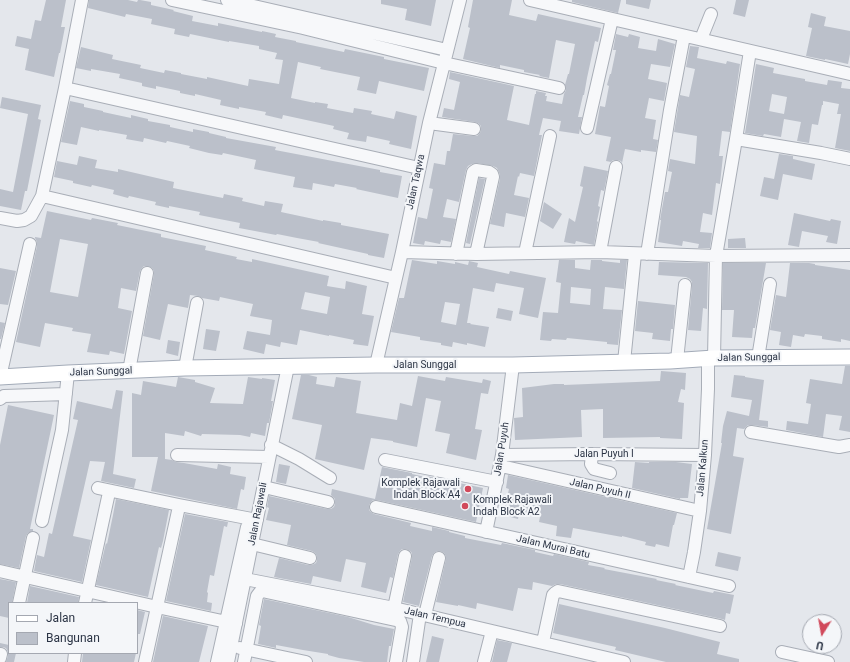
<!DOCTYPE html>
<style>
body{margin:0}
#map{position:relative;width:850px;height:662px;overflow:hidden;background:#e4e7ec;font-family:Roboto,sans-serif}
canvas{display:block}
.legend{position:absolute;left:8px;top:602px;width:130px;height:52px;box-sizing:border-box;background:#f4f6f9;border:1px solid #a4a8b1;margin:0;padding:5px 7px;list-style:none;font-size:12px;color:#2b3445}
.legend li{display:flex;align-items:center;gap:8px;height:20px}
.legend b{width:20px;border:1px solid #a4a8b1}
.north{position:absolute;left:802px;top:614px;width:40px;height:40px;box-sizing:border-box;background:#f4f6f9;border:1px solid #a4a8b1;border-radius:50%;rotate:191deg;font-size:11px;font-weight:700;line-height:16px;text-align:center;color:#2b3445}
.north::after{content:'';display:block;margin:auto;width:14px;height:18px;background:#d1495b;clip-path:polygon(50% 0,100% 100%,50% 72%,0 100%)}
</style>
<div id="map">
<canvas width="850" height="662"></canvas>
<ul class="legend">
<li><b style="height:5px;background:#fff"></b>Jalan</li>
<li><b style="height:11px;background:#bbc0ca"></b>Bangunan</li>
</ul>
<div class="north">U</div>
</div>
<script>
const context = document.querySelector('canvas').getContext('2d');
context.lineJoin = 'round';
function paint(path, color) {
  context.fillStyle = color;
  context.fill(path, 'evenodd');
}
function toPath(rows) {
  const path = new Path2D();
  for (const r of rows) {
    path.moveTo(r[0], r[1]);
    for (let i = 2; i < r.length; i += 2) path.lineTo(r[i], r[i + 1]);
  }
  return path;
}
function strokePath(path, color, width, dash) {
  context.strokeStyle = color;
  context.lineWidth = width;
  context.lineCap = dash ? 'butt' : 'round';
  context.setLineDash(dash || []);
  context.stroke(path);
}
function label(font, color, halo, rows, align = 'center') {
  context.font = font + ' Roboto,sans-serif';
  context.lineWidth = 4;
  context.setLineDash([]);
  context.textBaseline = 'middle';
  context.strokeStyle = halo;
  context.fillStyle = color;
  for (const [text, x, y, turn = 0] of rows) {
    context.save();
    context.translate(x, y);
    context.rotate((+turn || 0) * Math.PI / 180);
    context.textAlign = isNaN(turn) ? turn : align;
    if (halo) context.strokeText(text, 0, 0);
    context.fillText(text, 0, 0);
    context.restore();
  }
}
const building = toPath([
 [46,0,66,0,61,27,65,27,60,53,59,53,54,77,25,70,29,49,15,46,17,36,31,39,35,20,41,21],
 [89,0,128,0,137,2,138,0,140,0,151,2,151,5,174,10,173,11,193,16,192,21,218,26,218,23,262,32,262,31,276,34,275,37,296,41,296,42,344,52,345,49,384,57,384,59,429,68,424,91,379,81,376,94,357,90,360,77,320,69,321,67,298,62,291,98,315,103,315,102,328,104,327,108,353,113,354,108,372,111,371,114,394,119,396,111,417,116,411,149,389,144,390,141,367,136,366,142,347,139,349,133,333,129,334,126,283,115,282,119,265,115,266,112,239,107,239,109,220,105,221,100,195,94,195,96,180,93,180,91,156,86,156,89,142,86,142,83,119,78,120,74,91,69,91,71,76,68,81,47,113,55,112,59,141,65,140,68,164,73,165,70,181,73,181,74,207,79,207,77,248,86,249,79,279,84,283,60,275,59,277,53,259,49,259,46,229,41,229,42,190,34,189,37,174,34,175,29,151,24,152,19,126,14,125,17,88,8],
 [381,0,436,0,431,26,405,20,407,9,381,4],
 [473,0,512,0,509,15,536,21,538,14,601,28,598,42,595,41,587,78,584,95,583,95,578,117,582,117,579,134,559,131,561,121,543,118,539,135,542,135,534,176,520,173,519,177,518,176,514,195,529,198,525,217,506,213,504,227,490,224,500,179,500,175,497,168,493,166,477,163,472,164,468,166,466,170,459,202,447,199,443,217,456,219,451,242,441,240,440,244,425,241,424,245,413,243,418,217,427,219,433,189,429,188,434,163,445,165,447,151,450,151,453,134,473,136,477,136,480,133,481,130,481,126,478,123,475,122,442,117,444,108,454,110,460,82,449,79,450,72,514,86,507,120,529,125,535,94,536,94,536,91,546,93,545,96,547,96,546,101,562,104,564,94,566,90,565,85,568,74,569,74,575,44,556,40,549,78,539,76,540,75,524,72,524,70,500,65,500,68,463,59,470,28,468,27],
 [572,0,621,0,618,13,572,2],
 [626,0,651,0,649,9,626,4],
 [736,0,749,0,745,17,733,14],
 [811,13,826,17,824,26,850,31,850,54,848,64,825,59,825,60,806,56,812,28,808,27],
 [616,34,628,37,629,34,640,37,638,48,656,51,658,39,675,44,670,67,651,64,648,79,667,83,664,101,649,98,645,118,656,120,653,139,658,140,656,152,641,150,641,152,625,149,622,163,621,161,617,160,613,160,611,162,606,161,611,137,595,134,600,106,605,107,609,86,607,85,610,74,611,74,616,50,613,50],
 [690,46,699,47,697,58,726,64,727,61,740,64,730,132,722,131,719,156,723,156,720,184,716,183,712,215,703,213,700,232,712,233,710,248,698,248,699,244,683,241,682,246,658,242,661,220,660,220,665,192,668,192,672,172,668,171,670,159,695,164,697,136,674,132,680,95,689,97,695,69,686,67],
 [756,64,774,68,773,73,805,79,805,81,827,85,828,80,842,82,841,88,850,89,850,151,835,148,841,114,837,114,839,104,823,101,823,105,822,105,818,125,812,124,809,143,797,141,801,122,784,119,781,137,764,134,763,136,745,133],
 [772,94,787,97,784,114,769,111],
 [2,97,41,105,38,119,41,120,27,191,25,191,21,210,0,206,0,189,13,192,28,114,0,108],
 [70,101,84,104,84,107,103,111,103,112,131,118,131,115,148,119,148,121,170,125,170,127,193,132,193,129,209,132,209,133,226,137,226,138,276,147,275,150,380,170,380,172,402,176,398,198,356,189,357,188,335,184,334,187,313,183,312,190,293,187,295,177,254,169,256,160,223,153,222,155,209,153,189,148,190,146,167,141,166,143,144,138,143,142,126,139,127,135,99,130,99,131,81,127,77,145,61,142],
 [779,154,793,156,793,159,815,164,812,180,783,174,778,200,760,196,764,177,774,179],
 [79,156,97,160,95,168,118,172,118,169,174,182,173,188,223,198,224,194,243,198,242,201,264,206,265,201,283,204,281,212,323,221,323,220,341,223,341,225,389,234,384,258,368,255,368,254,318,243,319,242,297,238,277,234,276,235,239,228,240,223,199,215,200,212,169,206,169,208,155,205,156,202,129,196,128,198,113,194,114,190,92,185,91,187,73,183,73,181,54,177,57,161,77,165],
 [584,166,608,171,604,191,601,190,598,206,600,207,597,221,598,222,594,245,576,241,575,244,564,242,569,218,575,222,583,187,580,186],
 [479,178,485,179,470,244,466,243],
 [544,202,562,214,553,229,540,221],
 [47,211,91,220,92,218,118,223,117,225,161,234,161,237,206,246,205,250,237,257,236,259,252,262,252,259,329,276,327,286,345,289,346,281,367,286,362,314,374,316,368,346,353,344,354,340,329,335,329,336,300,330,297,345,281,342,280,347,266,344,264,354,243,349,247,331,270,335,272,320,250,316,253,304,220,297,219,301,202,298,198,296,190,295,188,308,168,304,160,340,143,336,154,274,154,271,152,268,148,266,144,266,142,268,140,271,136,291,121,288,118,308,132,311,124,354,110,351,109,355,87,352,91,334,72,331,73,328,45,323,40,347,16,342,37,246,37,242,35,238,35,237,41,238],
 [60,239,88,244,78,297,50,292],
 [305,292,330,297,327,314,301,309],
 [794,213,830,221,831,219,841,221,837,244,826,242,828,236,802,231,799,247,788,245],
 [745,238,746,248,728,248,728,239],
 [412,260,437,264,437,261,455,264,455,262,468,265,469,261,478,263,477,267,509,274,510,271,546,278,538,318,519,314,524,288,496,283,494,292,473,288,467,323,471,323,470,324,489,327,485,347,467,343,467,345,453,342,452,347,441,345,441,343,420,340,420,337,391,332,399,298,404,298],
 [445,302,460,304,456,325,441,322],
 [559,260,575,260,575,268,590,270,591,260,602,260,602,261,620,263,620,260,627,260,624,289,605,287,603,309,622,310,618,345,607,344,607,342,567,338,566,340,552,339,551,341,540,340,543,312,558,313,561,283,556,282],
 [571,287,591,289,590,305,570,303],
 [659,262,708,263,707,309,703,308,701,331,688,330,692,286,692,282,690,279,686,277,658,275],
 [723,263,766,263,755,328,753,328,752,338,732,337,734,310,722,310],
 [790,263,809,263,815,264,815,265,850,270,850,341,841,339,841,342,822,339,822,336,805,334,804,337,793,335,791,347,779,345,781,332,770,330,776,295,786,297],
 [0,268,16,271,8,305,0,304],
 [638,301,675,305,673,329,671,329,670,341,652,339,653,333,635,331],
 [498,308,513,311,511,321,496,318],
 [0,322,5,323,1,339,0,339],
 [206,329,220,331,216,351,203,349],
 [168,340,180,342,178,356,166,353],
 [845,366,850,366,850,432,839,430,842,416,826,414,823,437,786,430,787,421,808,424,811,404,806,403,810,379,842,384],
 [661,371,686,373,685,390,681,389,678,402,684,403,682,439,660,438,660,437,603,438,603,409,581,410,582,437,515,440,514,418,523,417,522,388,554,384,564,384,564,385,660,381],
 [301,375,309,375,317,377,316,384,334,387,336,377,361,381,356,413,397,420,400,403,412,406,418,376,445,381,446,377,482,383,483,379,491,381,488,394,481,393,475,429,482,430,476,460,446,453,450,434,435,431,441,401,426,398,417,447,393,442,393,441,371,438,364,470,315,459,322,425,292,419],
 [734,375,745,376,745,377,764,380,759,420,768,421,768,427,752,425,748,425,744,429,737,428,733,456,744,458,731,534,707,529,722,443,721,443,723,426,727,411,749,416,752,400,731,397],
 [178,377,195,380,195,382,215,388,210,403,243,404,248,377,262,379,262,378,275,380,271,401,273,401,269,423,267,423,265,436,251,433,250,437,240,435,202,434,201,436,185,431,184,436,165,433,165,459,172,460,176,462,184,463,217,469,218,464,231,467,230,474,246,477,244,490,241,489,237,509,151,491,158,457,132,457,132,393,141,395,143,381,176,387],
 [116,390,123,391,113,474,136,479,134,488,101,481,105,462,90,461,73,536,91,540,82,582,34,571,37,555,44,557,49,533,52,534,78,420,73,419,77,401,112,409],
 [8,405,54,415,30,529,33,529,33,531,28,533,26,536,19,568,0,564,0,445],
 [635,462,649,463,649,462,676,462,692,464,688,498,680,498,680,499,632,488],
 [279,464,290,466,286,484,276,482],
 [382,467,412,473,412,474,425,477,426,476,483,488,476,522,377,500,373,500,371,502,369,505,369,510,371,512,374,514,411,523,410,526,432,531,432,527,449,531,449,532,465,536,465,538,501,545,502,543,535,550,535,552,553,556,554,554,589,562,588,565,605,568,604,569,657,579,656,580,676,584,675,585,713,593,714,591,734,595,730,614,726,613,725,620,722,619,560,584,556,584,552,586,533,582,532,590,518,588,513,611,477,603,476,609,458,605,458,606,436,602,446,559,446,556,444,553,440,551,437,551,434,553,432,556,419,606,403,602,412,557,412,553,410,551,406,549,402,549,400,551,398,554,393,578,390,577,386,593,361,587,366,563,346,559,341,582,313,576,311,584,274,577,279,558,308,565,312,565,316,563,317,560,317,556,315,553,312,551,287,545,291,525,266,520,269,508,267,507,269,496,327,509,331,509,334,507,335,504,335,499,331,495,332,489,375,499],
 [508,475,677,513,674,525,673,525,669,547,656,544,655,547,645,545,646,542,622,536,622,537,573,528,571,538,556,536,557,526,539,522,540,517,519,513,518,519,503,515,509,489,506,488],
 [116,499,169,510,163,541,161,548,159,547,148,597,96,585,106,543,107,544,113,515],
 [185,514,228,522,227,527,224,526,214,576,210,575,207,592,208,593,207,602,212,603,211,611,166,601],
 [718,552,741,557,738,571,715,566],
 [0,579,16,582,12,603,9,603,9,618,0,616],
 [30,586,79,597,78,603,27,603],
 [264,599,348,617,374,625,394,629,391,646,389,646,387,662,364,662,339,658,328,655,328,654,303,650,276,645,276,648,258,644,261,626,259,625],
 [559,604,665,628,720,642,717,654,739,659,739,662,666,662,615,650,616,647,553,633],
 [137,610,145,612,140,634,137,634],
 [163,616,208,626,199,662,153,662],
 [432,636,444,639,439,662,426,662],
 [497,640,512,643,507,662,492,662],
 [0,643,9,645,9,653,16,653,14,662,6,662,8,656,8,652,6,648,3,647,0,647],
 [83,653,136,653,134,662,82,662]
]);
const minor = toPath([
 [172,0,303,28,444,63,559,88],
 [227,0,447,50],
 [530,0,850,74],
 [701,39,711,14],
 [65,88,419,168],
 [429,123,474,129],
 [587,128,612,19],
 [736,139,750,51],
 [42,196,65,88,82,0],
 [0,218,17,221,24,220,31,216,42,196,396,278],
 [402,252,476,254,600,252,716,256,850,255],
 [600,252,616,167],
 [525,253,550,136],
 [456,254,473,172,476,170,489,172,492,174,493,177,476,254],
 [647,254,670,110,684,36],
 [714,358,716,256,736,139,821,153,850,159],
 [758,358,770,284],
 [677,360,685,285],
 [624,362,635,254],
 [376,365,402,252,429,123,460,0],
 [185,368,197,303],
 [129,371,147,273],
 [0,377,30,244],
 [0,399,4,396,66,394],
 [751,432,839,447,850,445],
 [271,445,299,459,330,478],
 [592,454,591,464,594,469,610,473],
 [177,455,269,457],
 [502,455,592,454,705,455],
 [385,460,497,482],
 [501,466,700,511],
 [264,487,328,502],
 [98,488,179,505,257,520],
 [376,507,729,586],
 [42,521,62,430,68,373],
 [486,532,502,455,513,365],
 [252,544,310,558],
 [0,571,157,607,236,624],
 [689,577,694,552,700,511,705,455,708,389,708,359],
 [245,579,394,608,624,662],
 [19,603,33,538],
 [85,603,108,497],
 [394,608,405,556],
 [425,615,439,558],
 [543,642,553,595,555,593,558,591,720,626],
 [240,648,306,662],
 [782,652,828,662],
 [0,658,1,654],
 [74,662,75,653],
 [145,662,178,511],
 [217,662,247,527],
 [228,662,288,366],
 [244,662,257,596,260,592,262,591,400,621,402,627,396,662],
 [413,662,420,614],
 [484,662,492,631]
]);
const major = toPath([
 [0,377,68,373,185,368,376,365,513,365,670,361,714,358,850,357]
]);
const markers = [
 [468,489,4,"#d1495b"],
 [465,506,4,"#d1495b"]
];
const streetNames = [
 ["Jalan Taqwa",416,182,-78],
 ["Jalan Sunggal",749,358,-1],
 ["Jalan Sunggal",425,365],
 ["Jalan Sunggal",101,372,-2],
 ["Jalan Puyuh",502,449,-81],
 ["Jalan Puyuh I",604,454],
 ["Jalan Kalkun",703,468,-85],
 ["Jalan Puyuh II",600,489,13],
 ["Jalan Rajawali",258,514,-79],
 ["Jalan Murai Batu",553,547,13],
 ["Jalan Tempua",435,618,13]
];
const poiNames = [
 ["Komplek Rajawali",460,483],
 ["Indah Block A4",460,495],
 ["Komplek Rajawali",473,500,"left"],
 ["Indah Block A2",473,512,"left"]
];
paint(building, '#bbc0ca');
strokePath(minor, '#a9aeb7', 14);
strokePath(major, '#a3abb8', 17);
strokePath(minor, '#f7f8fa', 12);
strokePath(major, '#fff', 15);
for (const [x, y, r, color] of markers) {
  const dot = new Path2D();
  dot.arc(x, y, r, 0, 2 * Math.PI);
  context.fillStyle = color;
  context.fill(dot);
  strokePath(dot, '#f4f6f9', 1.5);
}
label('10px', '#2b3445', '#f4f6f9', streetNames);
label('10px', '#2b3445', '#f4f6f9', poiNames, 'right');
</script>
